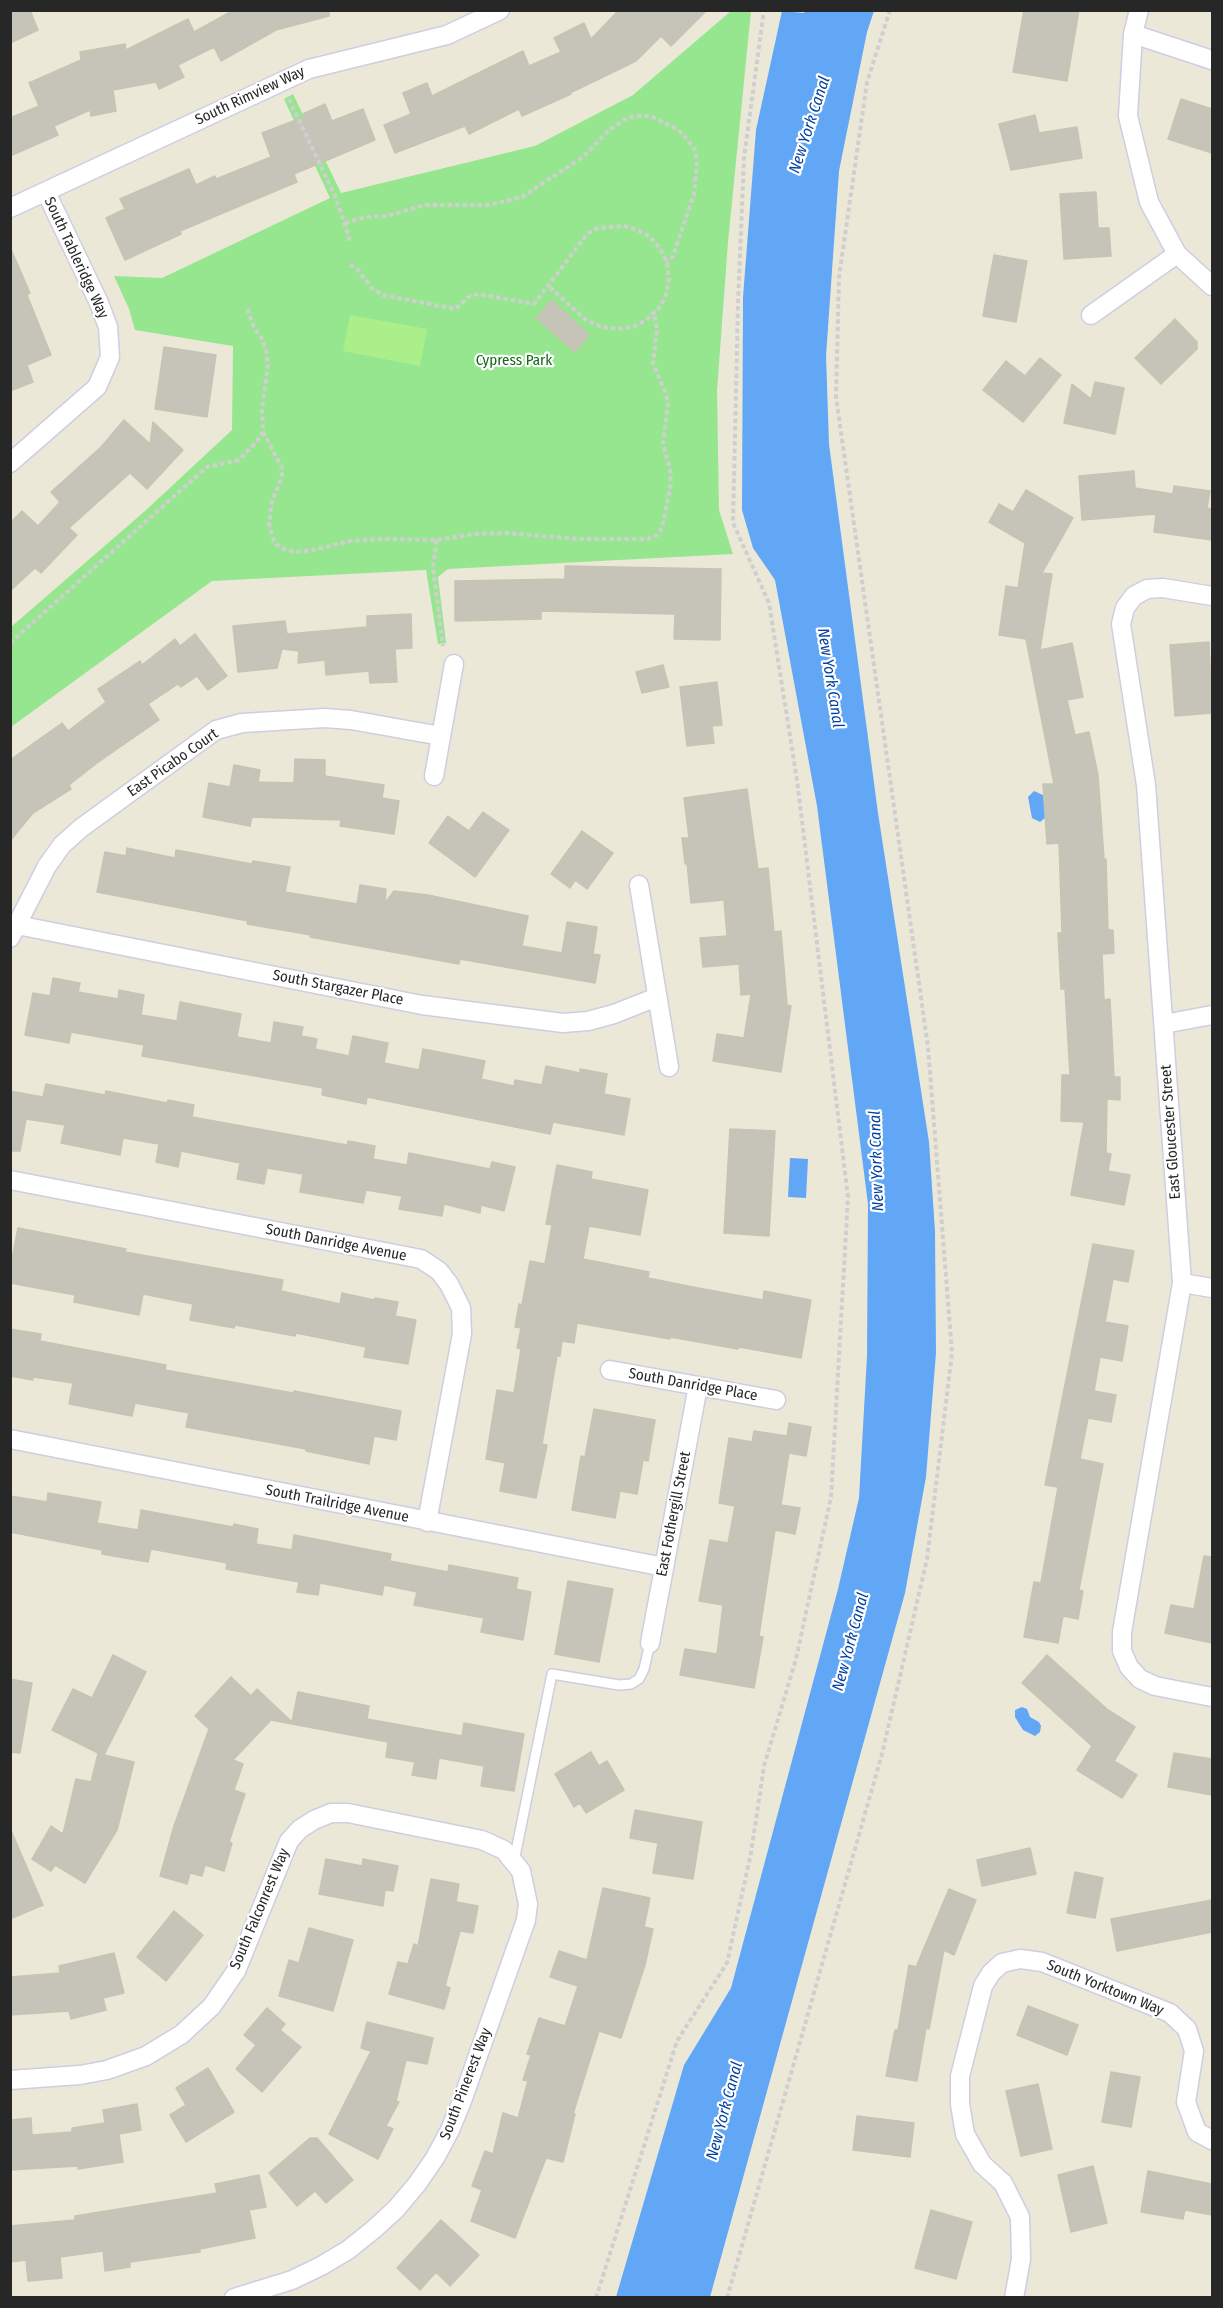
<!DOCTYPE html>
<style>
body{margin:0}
#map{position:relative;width:1223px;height:2308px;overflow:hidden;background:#ebe8d8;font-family:"Fira Sans Condensed",sans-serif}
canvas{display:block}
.frame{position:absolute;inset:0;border:12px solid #272727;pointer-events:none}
</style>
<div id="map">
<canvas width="1223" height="2308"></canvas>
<div class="frame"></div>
</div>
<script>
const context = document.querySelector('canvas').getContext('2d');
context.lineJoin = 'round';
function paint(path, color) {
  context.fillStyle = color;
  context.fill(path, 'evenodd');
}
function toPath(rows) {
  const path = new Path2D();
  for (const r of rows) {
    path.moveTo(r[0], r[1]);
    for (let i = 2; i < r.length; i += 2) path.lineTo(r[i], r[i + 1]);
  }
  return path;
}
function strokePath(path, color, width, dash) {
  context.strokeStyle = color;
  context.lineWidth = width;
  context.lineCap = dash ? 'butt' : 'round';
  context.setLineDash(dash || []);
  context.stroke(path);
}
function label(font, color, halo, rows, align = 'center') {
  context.font = font + ' "Fira Sans Condensed",sans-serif';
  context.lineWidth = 4.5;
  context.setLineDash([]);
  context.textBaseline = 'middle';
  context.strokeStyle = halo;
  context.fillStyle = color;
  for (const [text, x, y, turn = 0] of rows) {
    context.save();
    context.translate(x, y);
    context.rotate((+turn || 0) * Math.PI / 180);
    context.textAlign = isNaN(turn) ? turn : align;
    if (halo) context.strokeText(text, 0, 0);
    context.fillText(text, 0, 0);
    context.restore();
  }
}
const green = toPath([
 [731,11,751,11,728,242,717,391,719,510,733,554,448,569,438,577,446,643,438,644,426,570,212,581,11,727,11,627,145,511,232,430,233,346,135,330,129,309,114,276,162,278,330,198,284,99,293,94,341,193,535,146,633,95]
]);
const pitch = toPath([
 [350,315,427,329,420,366,343,351]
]);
const water = toPath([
 [805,10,874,11,867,32,839,171,826,356,829,444,878,813,929,1142,935,1231,936,1353,926,1477,905,1593,710,2297,616,2297,684,2065,731,1988,838,1589,859,1498,867,1356,868,1204,817,806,775,580,753,548,742,510,743,297,756,130,782,11,804,13],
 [1034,791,1043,795,1046,817,1040,822,1032,818,1028,797],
 [790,1158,808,1159,806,1198,788,1197],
 [1022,1707,1027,1709,1030,1717,1039,1722,1041,1726,1040,1732,1035,1736,1023,1730,1015,1717,1015,1710]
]);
const building = toPath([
 [10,10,30,10,38,30,10,43,10,10],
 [234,10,329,10,329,16,276,30,221,61,214,47,178,65,184,77,159,89,156,82,113,90,116,111,91,116,90,110,54,126,58,135,10,156,10,118,39,106,29,83,81,60,80,52,125,44,126,50,188,19,194,32,234,10],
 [619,10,707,10,671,46,661,36,636,61,570,93,571,94,522,116,519,109,469,134,465,126,395,153,384,125,411,114,403,93,427,83,432,96,523,51,529,66,561,52,554,38,584,23,591,39,619,10],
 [1024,10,1079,10,1067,81,1013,72,1024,10],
 [1181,99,1212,109,1212,153,1168,139,1181,99],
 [325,104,332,121,363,109,375,140,294,174,297,182,180,231,181,234,125,260,106,218,125,209,120,199,189,169,196,185,215,176,216,179,271,157,262,133,304,117,303,114,325,104],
 [1035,115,1039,133,1077,127,1082,158,1011,170,999,124,1035,115],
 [1096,192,1098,228,1109,228,1111,256,1064,259,1060,194,1096,192],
 [10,247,30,293,27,295,51,355,27,365,33,382,10,391,10,247],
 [994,255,1027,261,1016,322,983,316,994,255],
 [552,300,589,335,575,352,536,318,552,300],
 [1175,319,1197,342,1197,349,1161,384,1135,358,1175,319],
 [164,347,216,355,207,417,155,409,164,347],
 [1040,358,1061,375,1023,422,983,390,1006,361,1025,376,1040,358],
 [1095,382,1124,388,1115,434,1064,423,1072,384,1091,399,1095,382],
 [124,420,150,444,153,422,183,450,147,489,130,473,69,528,77,535,41,573,35,568,10,591,10,523,22,511,38,526,60,502,51,492,101,447,124,420],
 [1134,471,1135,488,1173,494,1174,486,1210,491,1207,508,1212,509,1212,540,1154,532,1156,514,1082,520,1079,476,1134,471],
 [1026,490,1073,518,1042,573,1052,574,1040,650,1072,643,1083,697,1067,700,1075,735,1089,732,1098,775,1104,859,1106,859,1108,930,1113,930,1114,953,1102,954,1104,1000,1110,999,1114,1077,1120,1077,1120,1100,1107,1099,1106,1153,1111,1154,1108,1171,1130,1175,1124,1205,1071,1195,1084,1122,1061,1121,1062,1075,1070,1075,1065,989,1061,989,1058,933,1062,933,1059,843,1047,844,1043,784,1054,784,1026,639,999,635,1006,586,1018,588,1025,543,989,522,999,504,1013,512,1026,490],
 [565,566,721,569,720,640,674,639,675,614,541,611,541,619,455,621,455,581,565,579,565,566],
 [411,614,412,648,395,649,397,682,370,683,369,671,326,675,325,660,298,663,299,651,282,649,277,668,238,672,233,626,285,621,287,634,367,627,367,616,411,614],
 [195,634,227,676,208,690,197,676,181,687,178,684,148,704,159,720,97,763,69,785,71,789,33,813,10,841,10,760,62,723,68,731,106,702,98,689,140,661,142,665,175,639,180,646,195,634],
 [1209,642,1212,713,1175,716,1170,645,1209,642],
 [663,665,669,687,642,693,636,672,663,665],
 [717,682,722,725,712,726,714,743,687,746,680,687,717,682],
 [295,759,325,760,325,776,384,785,382,798,399,801,394,834,340,826,341,820,252,817,250,826,203,817,209,783,230,787,234,765,260,770,258,782,294,783,295,759],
 [747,789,758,869,768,868,774,932,781,931,787,1005,791,1006,781,1072,713,1061,717,1034,744,1038,751,994,741,995,739,964,703,967,700,938,727,936,724,900,691,903,687,863,685,864,682,838,689,838,684,798,747,789],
 [483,812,509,830,475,877,429,843,448,816,469,831,483,812],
 [582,831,613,853,587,889,575,880,570,888,551,874,582,831],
 [127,848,175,858,176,850,252,864,253,861,290,867,285,892,357,904,360,885,386,889,385,903,394,891,428,895,528,916,522,946,562,953,567,922,597,927,593,954,600,955,595,983,460,959,459,964,310,937,311,935,247,924,248,921,97,892,105,852,126,856,127,848],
 [53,978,80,983,78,992,118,999,119,990,144,995,141,1015,177,1021,180,1002,241,1014,237,1037,271,1043,274,1022,303,1027,301,1036,317,1039,315,1049,349,1056,353,1036,388,1043,384,1063,419,1070,423,1049,485,1061,481,1079,514,1086,515,1080,542,1085,546,1066,580,1073,580,1069,607,1074,604,1094,630,1099,624,1135,553,1122,550,1134,367,1097,366,1104,322,1095,323,1088,142,1056,144,1045,71,1032,69,1043,25,1035,33,993,50,996,53,978],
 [46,1084,105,1095,106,1091,167,1103,168,1100,194,1105,192,1117,347,1145,348,1141,375,1146,373,1159,407,1165,409,1153,490,1169,492,1162,515,1167,504,1211,481,1205,480,1213,444,1204,442,1216,399,1209,402,1196,366,1190,363,1203,300,1192,303,1174,267,1168,264,1184,237,1179,240,1163,181,1151,178,1167,156,1162,159,1144,123,1138,120,1155,61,1143,65,1125,26,1119,20,1151,10,1151,10,1091,43,1097,46,1084],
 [730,1129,775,1131,769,1236,724,1233,730,1129],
 [557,1165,592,1172,591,1179,648,1190,640,1235,589,1226,583,1259,649,1272,648,1278,698,1288,763,1300,764,1291,811,1300,801,1358,739,1347,738,1349,670,1337,670,1339,577,1323,574,1343,562,1341,560,1356,557,1356,542,1444,547,1445,536,1498,500,1491,505,1463,486,1459,497,1390,514,1393,521,1349,517,1348,521,1328,515,1327,519,1304,522,1305,530,1261,545,1264,552,1225,546,1224,557,1165],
 [18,1228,126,1249,125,1252,283,1280,281,1291,340,1304,342,1293,374,1300,375,1298,398,1302,395,1316,416,1320,408,1364,364,1357,366,1347,296,1333,295,1336,235,1325,234,1328,190,1320,193,1304,143,1294,139,1315,74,1302,75,1295,10,1283,10,1270,18,1228],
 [1093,1244,1134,1251,1128,1282,1113,1279,1105,1322,1128,1326,1122,1361,1100,1357,1094,1391,1116,1395,1111,1422,1088,1418,1080,1459,1103,1464,1079,1590,1083,1591,1078,1619,1063,1616,1058,1643,1024,1637,1034,1582,1041,1583,1058,1487,1045,1485,1093,1244],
 [10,1329,41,1334,40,1341,166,1365,165,1370,293,1393,294,1391,401,1411,396,1440,374,1436,369,1464,306,1451,306,1449,186,1427,189,1413,135,1403,132,1416,69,1404,73,1383,33,1377,33,1380,10,1376,10,1329],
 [594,1409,655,1420,648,1461,643,1460,637,1494,620,1491,615,1518,572,1510,581,1456,585,1457,594,1409],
 [789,1423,811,1427,806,1456,789,1453,781,1505,800,1508,795,1534,775,1530,759,1636,763,1637,754,1688,680,1675,685,1649,717,1654,723,1605,699,1601,710,1540,728,1543,735,1506,719,1503,729,1438,752,1442,754,1431,787,1436,789,1423],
 [48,1493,101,1502,97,1523,138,1530,141,1510,233,1527,234,1524,258,1529,256,1544,292,1550,294,1535,391,1554,390,1561,448,1572,449,1565,518,1578,516,1589,531,1592,523,1640,481,1632,484,1618,414,1605,417,1592,384,1585,382,1595,320,1583,318,1595,297,1592,299,1582,226,1569,227,1563,151,1549,148,1562,102,1554,102,1550,10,1532,10,1496,47,1502,48,1493],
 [1204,1556,1212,1557,1212,1643,1165,1633,1171,1605,1194,1609,1204,1556],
 [568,1581,613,1589,599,1662,555,1654,568,1581],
 [113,1655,146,1672,104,1755,134,1762,117,1830,85,1883,55,1865,51,1871,32,1859,51,1826,63,1834,76,1779,91,1782,98,1754,100,1754,52,1730,73,1689,92,1698,113,1655],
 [1047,1655,1108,1710,1135,1727,1114,1761,1137,1775,1122,1798,1077,1770,1092,1746,1022,1683,1047,1655],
 [231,1677,251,1696,257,1689,292,1722,298,1692,369,1706,367,1719,462,1736,464,1723,524,1734,514,1791,481,1786,484,1766,439,1758,436,1779,412,1775,415,1762,386,1757,388,1742,271,1720,233,1760,243,1764,234,1790,245,1794,229,1842,232,1843,224,1871,205,1865,202,1876,190,1873,187,1884,160,1876,174,1826,209,1729,195,1716,231,1677],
 [10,1679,32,1683,20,1753,10,1752,10,1679],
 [591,1752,599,1766,607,1761,624,1790,586,1813,580,1803,574,1807,555,1774,591,1752],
 [1174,1753,1212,1759,1212,1795,1168,1787,1174,1753],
 [635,1810,702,1822,693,1879,653,1873,658,1843,630,1838,635,1810],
 [10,1828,43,1905,10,1919,10,1828],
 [1030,1848,1036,1874,982,1886,977,1860,1030,1848],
 [326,1859,362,1866,363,1859,398,1866,393,1891,385,1890,383,1906,319,1894,326,1859],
 [1075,1872,1103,1878,1095,1918,1067,1913,1075,1872],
 [431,1879,459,1884,456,1902,478,1906,473,1933,460,1931,445,1986,450,1988,444,2009,389,1994,398,1962,408,1964,414,1944,418,1946,431,1879],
 [603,1888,650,1898,644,1927,653,1929,645,1965,621,2038,599,2031,573,2114,575,2114,563,2162,546,2158,515,2238,471,2221,482,2190,472,2186,485,2151,493,2154,503,2113,518,2118,528,2081,523,2080,531,2055,527,2054,539,2018,565,2026,578,1986,550,1977,559,1951,587,1960,603,1888],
 [949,1889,976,1900,954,1955,944,1950,929,2029,926,2028,917,2081,886,2076,895,2030,898,2030,909,1965,916,1967,949,1889],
 [1212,1900,1212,1932,1117,1951,1111,1919,1212,1900],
 [174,1911,203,1935,166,1981,137,1957,174,1911],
 [309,1928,353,1940,333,2011,279,1996,289,1960,299,1963,309,1928],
 [114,1953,124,1993,103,1998,106,2010,71,2019,69,2011,10,2015,10,1977,60,1973,59,1966,114,1953],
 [1028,2006,1078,2025,1067,2055,1017,2035,1028,2006],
 [267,2008,285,2024,280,2030,301,2047,262,2092,236,2069,256,2045,244,2035,267,2008],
 [367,2022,433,2038,427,2064,406,2060,396,2101,399,2102,386,2126,393,2129,378,2159,329,2134,371,2051,361,2048,367,2022],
 [208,2068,234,2112,186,2142,170,2115,186,2105,176,2088,208,2068],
 [1111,2072,1140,2077,1131,2127,1102,2122,1111,2072],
 [1038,2084,1052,2149,1021,2156,1006,2091,1038,2084],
 [137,2104,141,2130,119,2134,123,2162,78,2169,78,2166,10,2170,10,2120,31,2118,32,2135,72,2132,72,2128,105,2123,103,2110,137,2104],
 [857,2116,914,2123,910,2157,853,2150,857,2116],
 [310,2138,317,2138,353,2180,326,2203,315,2191,297,2206,269,2173,310,2138],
 [1093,2166,1107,2223,1071,2232,1058,2175,1093,2166],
 [1148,2171,1212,2184,1212,2215,1185,2210,1183,2219,1141,2212,1148,2171],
 [259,2175,266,2207,249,2210,255,2238,200,2249,200,2252,130,2262,130,2267,105,2271,103,2251,60,2257,62,2278,28,2281,26,2260,10,2262,10,2226,75,2220,75,2216,217,2193,215,2184,259,2175],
 [931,2210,972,2222,956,2279,915,2268,931,2210],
 [441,2220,479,2255,450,2286,436,2272,420,2290,397,2268,441,2220]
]);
const path = toPath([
 [289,99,335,196,349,237,349,242],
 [345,223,366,217,387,216,425,205,489,205,522,197,583,157,609,130,624,120,634,116,650,116,677,129,687,139,695,150,697,163,694,194,673,256,667,262],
 [350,265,357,269,373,289,383,295,455,309,470,296,479,294,534,304,588,233,598,228,624,226,637,230,649,236,659,247,667,262,669,280,666,295,660,307,646,320,633,327,618,329,602,327,586,320,548,286],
 [263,432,282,468,282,477,272,501,269,524,273,539,277,545,284,549,295,552,313,550,350,541,383,539,437,540,474,534,506,533,578,539,648,539,657,535,662,528,671,483,670,470,663,444,668,403,666,394,653,363,657,329,654,313],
 [437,540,433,567,443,646],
 [10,643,207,467,239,460,258,440,263,432,262,409,268,365,266,350,261,337,254,328,247,308],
 [596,2298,677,2041,727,1963,751,1853,764,1766,796,1659,831,1497,848,1197,797,780,769,603,733,523,738,304,744,158,764,10],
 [727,2298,882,1754,927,1559,952,1353,928,1047,836,397,839,277,867,82,890,10]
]);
const service = toPath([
 [514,1861,552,1674,619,1685,631,1684,639,1679,644,1669,650,1643]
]);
const minor = toPath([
 [1139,10,1133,34,1128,116,1149,202,1177,254,1212,286],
 [1133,34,1212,60],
 [10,208,309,69,447,35,500,10],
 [1091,315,1177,254],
 [10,463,97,387,110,357,108,327,99,303,46,192],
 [1212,596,1163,588,1147,589,1134,596,1125,608,1121,624,1146,785,1182,1283,1122,1632,1122,1651,1129,1667,1140,1679,1155,1686,1212,1697],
 [434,776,454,664],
 [639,885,669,1067],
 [17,925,422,1005,563,1023,588,1021,614,1014,657,997],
 [10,938,47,866,62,845,81,828,216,730,242,723,325,718,351,720,441,736],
 [1164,1024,1212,1015],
 [10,1180,421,1259,439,1271,449,1284,461,1308,462,1334,427,1522],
 [1182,1283,1212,1288],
 [610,1370,776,1400],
 [10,1439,664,1567],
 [650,1643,698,1386],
 [10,2080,80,2075,107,2070,146,2056,182,2034,212,2006,236,1971,289,1841,300,1829,314,1820,331,1813,348,1813,482,1840,504,1850,521,1871,528,1904,526,1920,462,2101,450,2130,435,2158,417,2184,396,2209,373,2230,348,2250,321,2266,292,2280,234,2298],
 [1014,2298,1021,2259,1020,2217,1003,2183,982,2164,965,2134,960,2104,960,2076,983,1986,991,1973,1002,1963,1020,1959,1042,1962,1170,2013,1187,2029,1194,2051,1186,2102,1197,2132,1212,2140]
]);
const streetNames = [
 ["South Rimview Way",250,96,-25],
 ["South Tableridge Way",76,258,65],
 ["East Picabo Court",173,763,-35],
 ["South Stargazer Place",338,988,11],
 ["East Gloucester Street",1171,1132,-94],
 ["South Danridge Avenue",336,1243,11],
 ["South Danridge Place",693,1385,10],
 ["South Trailridge Avenue",337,1504,11],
 ["East Fothergill Street",674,1514,-79],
 ["South Falconrest Way",260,1909,-67],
 ["South Yorktown Way",1105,1988,22],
 ["South Pinerest Way",466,2084,-69]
];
const parkNames = [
 ["Cypress Park",514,361]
];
const waterNames = [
 ["New York Canal",810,125,-72],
 ["New York Canal",830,678,81],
 ["New York Canal",877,1161,-92],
 ["New York Canal",851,1642,-75],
 ["New York Canal",725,2111,-75]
];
paint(green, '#96e690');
paint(pitch, '#aaef8a');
paint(water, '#62a7f6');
paint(building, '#c6c4b8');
strokePath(building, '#c6c4b2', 1.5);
strokePath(service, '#cfcde2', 12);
strokePath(minor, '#cfcde2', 21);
strokePath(path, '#cfcfcf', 4, [4.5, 3]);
strokePath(service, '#fff', 9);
strokePath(minor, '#fff', 18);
label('15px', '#272727', '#fff', streetNames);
label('15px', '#156719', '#fff', parkNames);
label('italic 16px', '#05419e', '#fff', waterNames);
</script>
